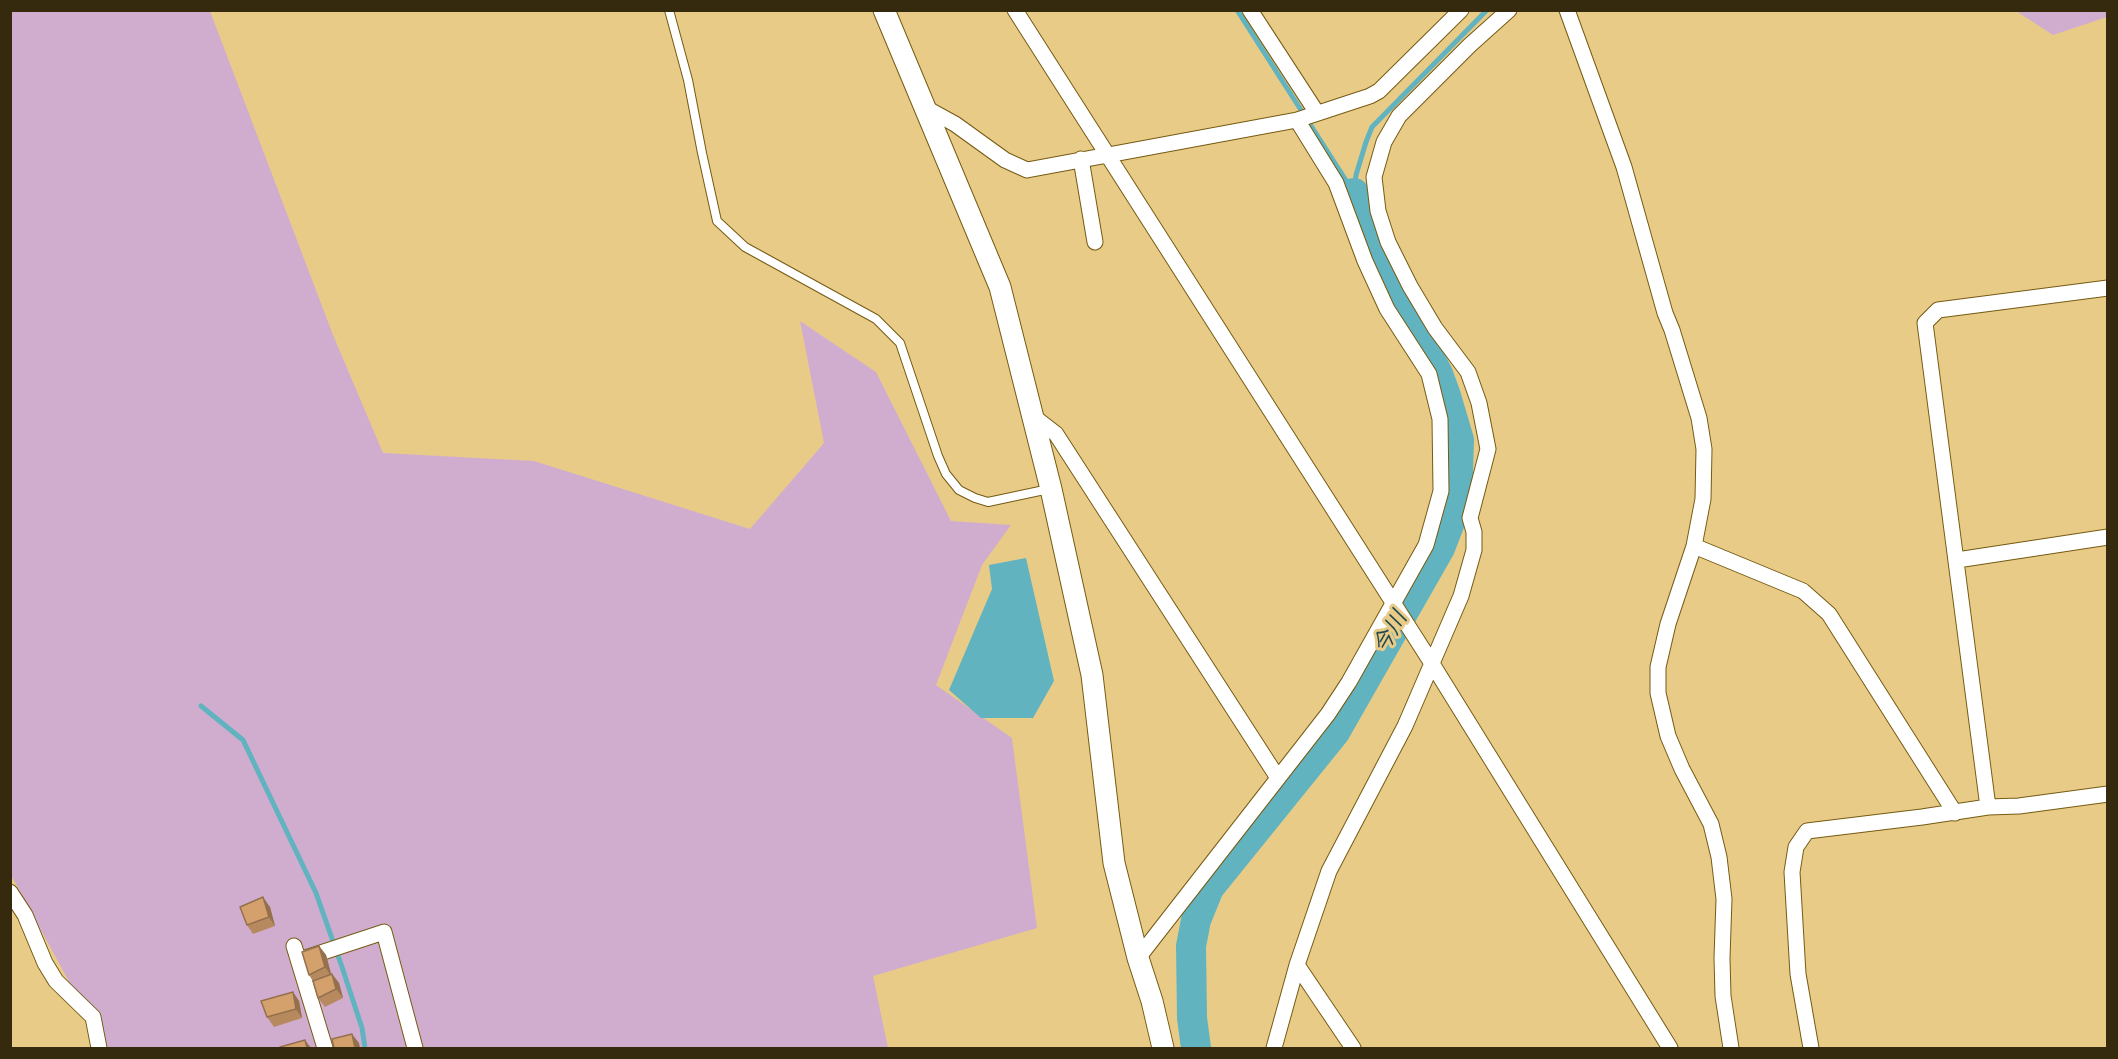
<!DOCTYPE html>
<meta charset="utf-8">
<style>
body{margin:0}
#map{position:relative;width:2118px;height:1059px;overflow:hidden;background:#e9cb88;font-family:"Times New Roman",serif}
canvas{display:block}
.frame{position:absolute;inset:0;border:12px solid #352a0e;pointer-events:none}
</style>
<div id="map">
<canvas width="2118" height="1059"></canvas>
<div class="frame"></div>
</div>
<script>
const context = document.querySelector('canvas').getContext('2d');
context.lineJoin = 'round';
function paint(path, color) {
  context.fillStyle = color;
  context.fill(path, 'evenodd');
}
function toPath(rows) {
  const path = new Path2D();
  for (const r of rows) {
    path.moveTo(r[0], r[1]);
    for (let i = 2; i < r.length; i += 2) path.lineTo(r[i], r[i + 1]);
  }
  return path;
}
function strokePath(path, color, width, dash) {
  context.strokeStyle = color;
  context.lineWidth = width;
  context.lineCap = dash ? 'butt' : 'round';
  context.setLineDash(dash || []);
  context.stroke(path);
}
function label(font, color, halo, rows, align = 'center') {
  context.font = font + ' "Times New Roman","Noto Sans JP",serif';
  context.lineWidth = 6;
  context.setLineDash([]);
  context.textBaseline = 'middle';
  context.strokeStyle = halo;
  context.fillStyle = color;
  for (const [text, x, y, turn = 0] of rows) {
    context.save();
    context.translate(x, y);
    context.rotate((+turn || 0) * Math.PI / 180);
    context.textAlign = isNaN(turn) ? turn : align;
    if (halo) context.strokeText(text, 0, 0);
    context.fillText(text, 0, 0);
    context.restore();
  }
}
const green = toPath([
 [10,11,210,11,333,335,383,453,534,461,750,529,824,443,800,321,876,372,951,521,1011,525,982,565,936,685,1012,738,1037,928,873,976,888,1048,105,1048,11,875],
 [2016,11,2107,11,2107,17,2053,35]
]);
const water = toPath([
 [1026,558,1054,681,1033,718,981,718,949,690,992,589,989,565]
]);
const stream = toPath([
 [1237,10,1354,193],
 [1354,193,1356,175,1366,142,1372,127,1487,10],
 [201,706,243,740,316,893,342,967,362,1028,365,1048]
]);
const river = toPath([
 [1196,1048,1192,1018,1191,946,1196,920,1209,888,1335,732,1440,548,1457,504,1459,440,1446,396,1438,374,1367,238,1354,193]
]);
const lane = toPath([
 [669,10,688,80,702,153,717,221,745,247,876,319,900,343,938,456,946,474,959,490,975,498,988,502,1049,489]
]);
const street = toPath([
 [1015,10,1431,662,1670,1048],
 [1250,10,1317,113],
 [1567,10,1624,167,1665,313,1672,330,1699,418,1704,449,1703,499,1694,546,1668,624,1658,667,1658,693,1668,736,1682,769,1711,824,1719,857,1724,899,1722,958,1723,996,1731,1048],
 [924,107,955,124,1005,160,1027,170,1297,120,1370,96,1379,91,1461,10],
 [1081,159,1095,242],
 [1034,417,1056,434,1278,778],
 [1694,546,1803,591,1829,614,1955,813],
 [1957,560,2108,537],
 [1988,807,1925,323,1938,310,2108,288],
 [10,892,25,915,45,963,56,981,93,1017,99,1048],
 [294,946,325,1048],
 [1138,958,1328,714,1349,682,1426,545,1441,491,1440,419,1429,374,1387,309,1365,261,1336,183,1297,120],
 [299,960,384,932,415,1048],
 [1297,965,1353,1048],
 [1274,1048,1297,965,1329,871,1405,726,1461,596,1474,550,1474,532,1470,518,1488,449,1479,403,1468,372,1435,328,1410,286,1388,242,1378,211,1374,177,1384,142,1399,116,1470,45,1509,10],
 [1811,1048,1798,974,1792,872,1796,847,1807,831,1922,817,1988,807,2019,806,2108,794]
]);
const secondary = toPath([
 [884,10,1000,287,1051,489,1092,675,1114,863,1138,958,1152,1001,1163,1048]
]);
const wall = toPath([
 [270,907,275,926,253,934,247,925],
 [319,946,326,955,331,974,332,974,339,983,343,998,325,1007,318,998,313,981,309,975],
 [293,992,299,1001,302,1018,274,1027,267,1017]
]);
const shadedWall = toPath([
 [263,897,270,907,275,926,269,917],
 [319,946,326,955,332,977,325,967],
 [332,974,339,983,343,998,336,989],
 [293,992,299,1001,302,1018,296,1009],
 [352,1034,359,1043,360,1048,355,1048],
 [305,1040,311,1048,307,1048]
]);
const building = toPath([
 [263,897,269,917,247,925,240,907,263,897],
 [319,946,325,967,309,975,302,952,319,946],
 [332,974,336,989,318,998,313,981,332,974],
 [293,992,296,1009,267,1017,261,1001,293,992],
 [352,1034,355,1048,334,1048,332,1039,352,1034],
 [305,1040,307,1048,280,1048,280,1047,305,1040]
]);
const waterNames = [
 ["今川",1391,633,-60]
];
paint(green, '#d0adcf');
paint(water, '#60b3bf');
strokePath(stream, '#60b3bf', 5);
strokePath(river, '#60b3bf', 30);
strokePath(lane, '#755b12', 10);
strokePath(street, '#755b12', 17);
strokePath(secondary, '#755b12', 23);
strokePath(lane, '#fff', 8);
strokePath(street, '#fff', 15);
strokePath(secondary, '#fff', 21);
paint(wall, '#b68a5e');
paint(shadedWall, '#94714c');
paint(building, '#d4a16d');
strokePath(building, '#94714c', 1.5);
label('italic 22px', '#234a50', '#e9cb88', waterNames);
</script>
